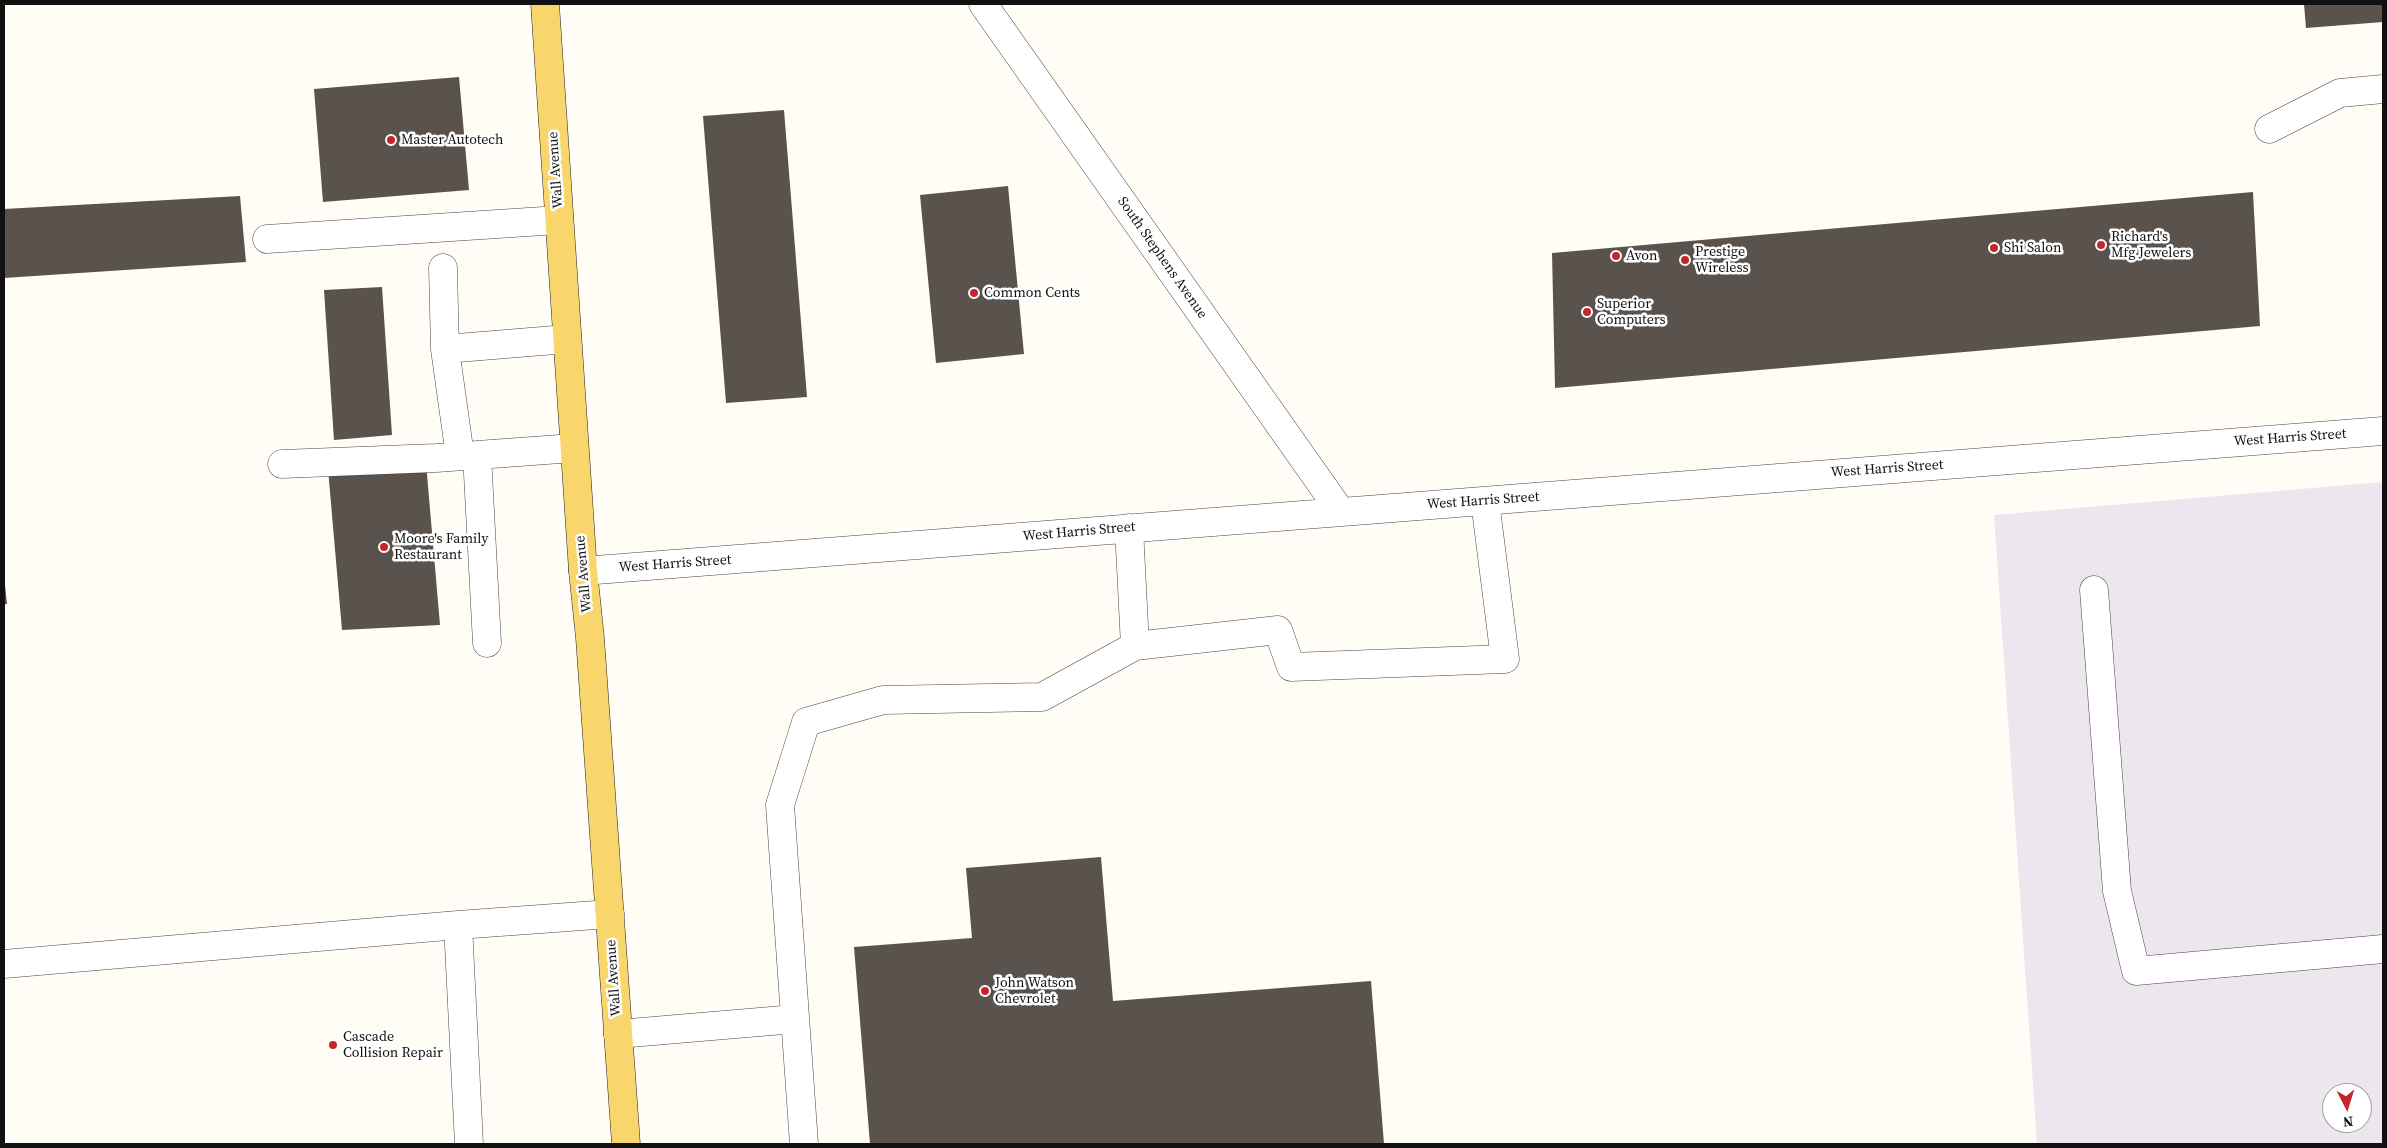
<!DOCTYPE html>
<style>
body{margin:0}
#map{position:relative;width:2387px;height:1148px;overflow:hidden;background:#fffdf5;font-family:"Source Serif 4",serif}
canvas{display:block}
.frame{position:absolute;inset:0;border:5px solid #111;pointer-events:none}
.north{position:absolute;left:2322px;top:1083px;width:50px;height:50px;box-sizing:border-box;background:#fff;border:1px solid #a0a0a0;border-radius:50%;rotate:175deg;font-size:14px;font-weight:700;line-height:20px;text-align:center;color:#111}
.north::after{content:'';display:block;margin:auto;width:18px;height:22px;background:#c4262e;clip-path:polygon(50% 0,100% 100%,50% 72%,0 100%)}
</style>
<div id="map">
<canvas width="2387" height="1148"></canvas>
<div class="frame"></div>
<div class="north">N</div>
</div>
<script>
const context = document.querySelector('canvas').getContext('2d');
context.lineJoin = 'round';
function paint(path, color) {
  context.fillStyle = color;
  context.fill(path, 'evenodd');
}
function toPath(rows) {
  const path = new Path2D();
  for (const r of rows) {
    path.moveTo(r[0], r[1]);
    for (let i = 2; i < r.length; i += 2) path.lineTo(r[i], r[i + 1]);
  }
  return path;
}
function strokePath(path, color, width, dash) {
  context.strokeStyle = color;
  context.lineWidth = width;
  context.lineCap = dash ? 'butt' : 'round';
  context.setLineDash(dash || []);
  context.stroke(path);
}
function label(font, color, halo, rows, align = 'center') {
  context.font = font + ' "Source Serif 4",serif';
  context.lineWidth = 5;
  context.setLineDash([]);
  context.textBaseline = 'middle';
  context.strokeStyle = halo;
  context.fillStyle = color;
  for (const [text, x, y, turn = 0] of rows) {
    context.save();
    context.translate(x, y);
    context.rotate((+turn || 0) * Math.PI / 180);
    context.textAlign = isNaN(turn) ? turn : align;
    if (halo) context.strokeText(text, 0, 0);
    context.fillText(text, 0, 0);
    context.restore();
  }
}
const industrial = toPath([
 [2383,482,2383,1144,2037,1144,1994,515],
 [2332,1093,2362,1093,2362,1123,2332,1123]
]);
const building = toPath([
 [2304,4,2383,4,2383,22,2306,28],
 [459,77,469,190,323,202,314,89],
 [784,110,807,397,726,403,703,116],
 [1008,186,1024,354,936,363,920,195],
 [2253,192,2260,326,1555,388,1552,253],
 [240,196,246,262,4,278,4,209],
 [382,287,392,435,334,440,324,290],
 [426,463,440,625,342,630,328,469],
 [4,576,7,604,4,604],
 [1101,857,1113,1001,1371,981,1384,1144,870,1144,854,947,972,938,966,868]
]);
const minor = toPath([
 [983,4,1341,512],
 [2269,129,2340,93,2383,89],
 [267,239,559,220],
 [443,268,445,349,567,339],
 [445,349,460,456],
 [477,455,487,643],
 [282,464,436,458,574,448],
 [1129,528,1135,646],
 [583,571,2383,431],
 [2094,590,2117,891,2136,971,2383,949],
 [4,964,458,925],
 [618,1034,795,1019],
 [469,1144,458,925,610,914],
 [804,1144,780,805,806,722,883,700,1042,697,1135,646,1278,630,1291,667,1505,659,1485,501]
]);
const major = toPath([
 [545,4,583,571,590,638,626,1144]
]);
const markers = [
 [391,140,5,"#c4262e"],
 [2101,245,5,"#c4262e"],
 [1994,248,5,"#c4262e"],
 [1616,256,5,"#c4262e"],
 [1685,260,5,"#c4262e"],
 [974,293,5,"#c4262e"],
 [1587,312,5,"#c4262e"],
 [384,547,5,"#c4262e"],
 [985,991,5,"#c4262e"],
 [333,1045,5,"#c4262e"]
];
const poiNames = [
 ["Master Autotech",401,140],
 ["Richard's",2111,237],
 ["Mfg Jewelers",2111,253],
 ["Shi Salon",2004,248],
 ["Prestige",1695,252],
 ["Wireless",1695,268],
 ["Avon",1626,256],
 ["Common Cents",984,293],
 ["Superior",1597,304],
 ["Computers",1597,320],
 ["Moore's Family",394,539],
 ["Restaurant",394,555],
 ["John Watson",995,983],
 ["Chevrolet",995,999],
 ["Cascade",343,1037],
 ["Collision Repair",343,1053]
];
const streetNames = [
 ["Wall Avenue",556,170,-94],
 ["South Stephens Avenue",1162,258,55],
 ["West Harris Street",2290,438,-4],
 ["West Harris Street",1887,469,-4],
 ["West Harris Street",1483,501,-4],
 ["West Harris Street",1079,532,-5],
 ["West Harris Street",675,564,-4],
 ["Wall Avenue",584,574,-95],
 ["Wall Avenue",614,978,-94]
];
paint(industrial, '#eee6ef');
paint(building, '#5a524d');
strokePath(minor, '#444', 29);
strokePath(major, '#222', 29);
strokePath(minor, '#fff', 28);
strokePath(major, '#f9d66b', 28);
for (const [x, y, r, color] of markers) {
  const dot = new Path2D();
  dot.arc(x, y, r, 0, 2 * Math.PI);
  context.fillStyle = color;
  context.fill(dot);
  strokePath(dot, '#fff', 2);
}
label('14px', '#111', '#fff', poiNames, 'left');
label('14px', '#111', '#fff', streetNames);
</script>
